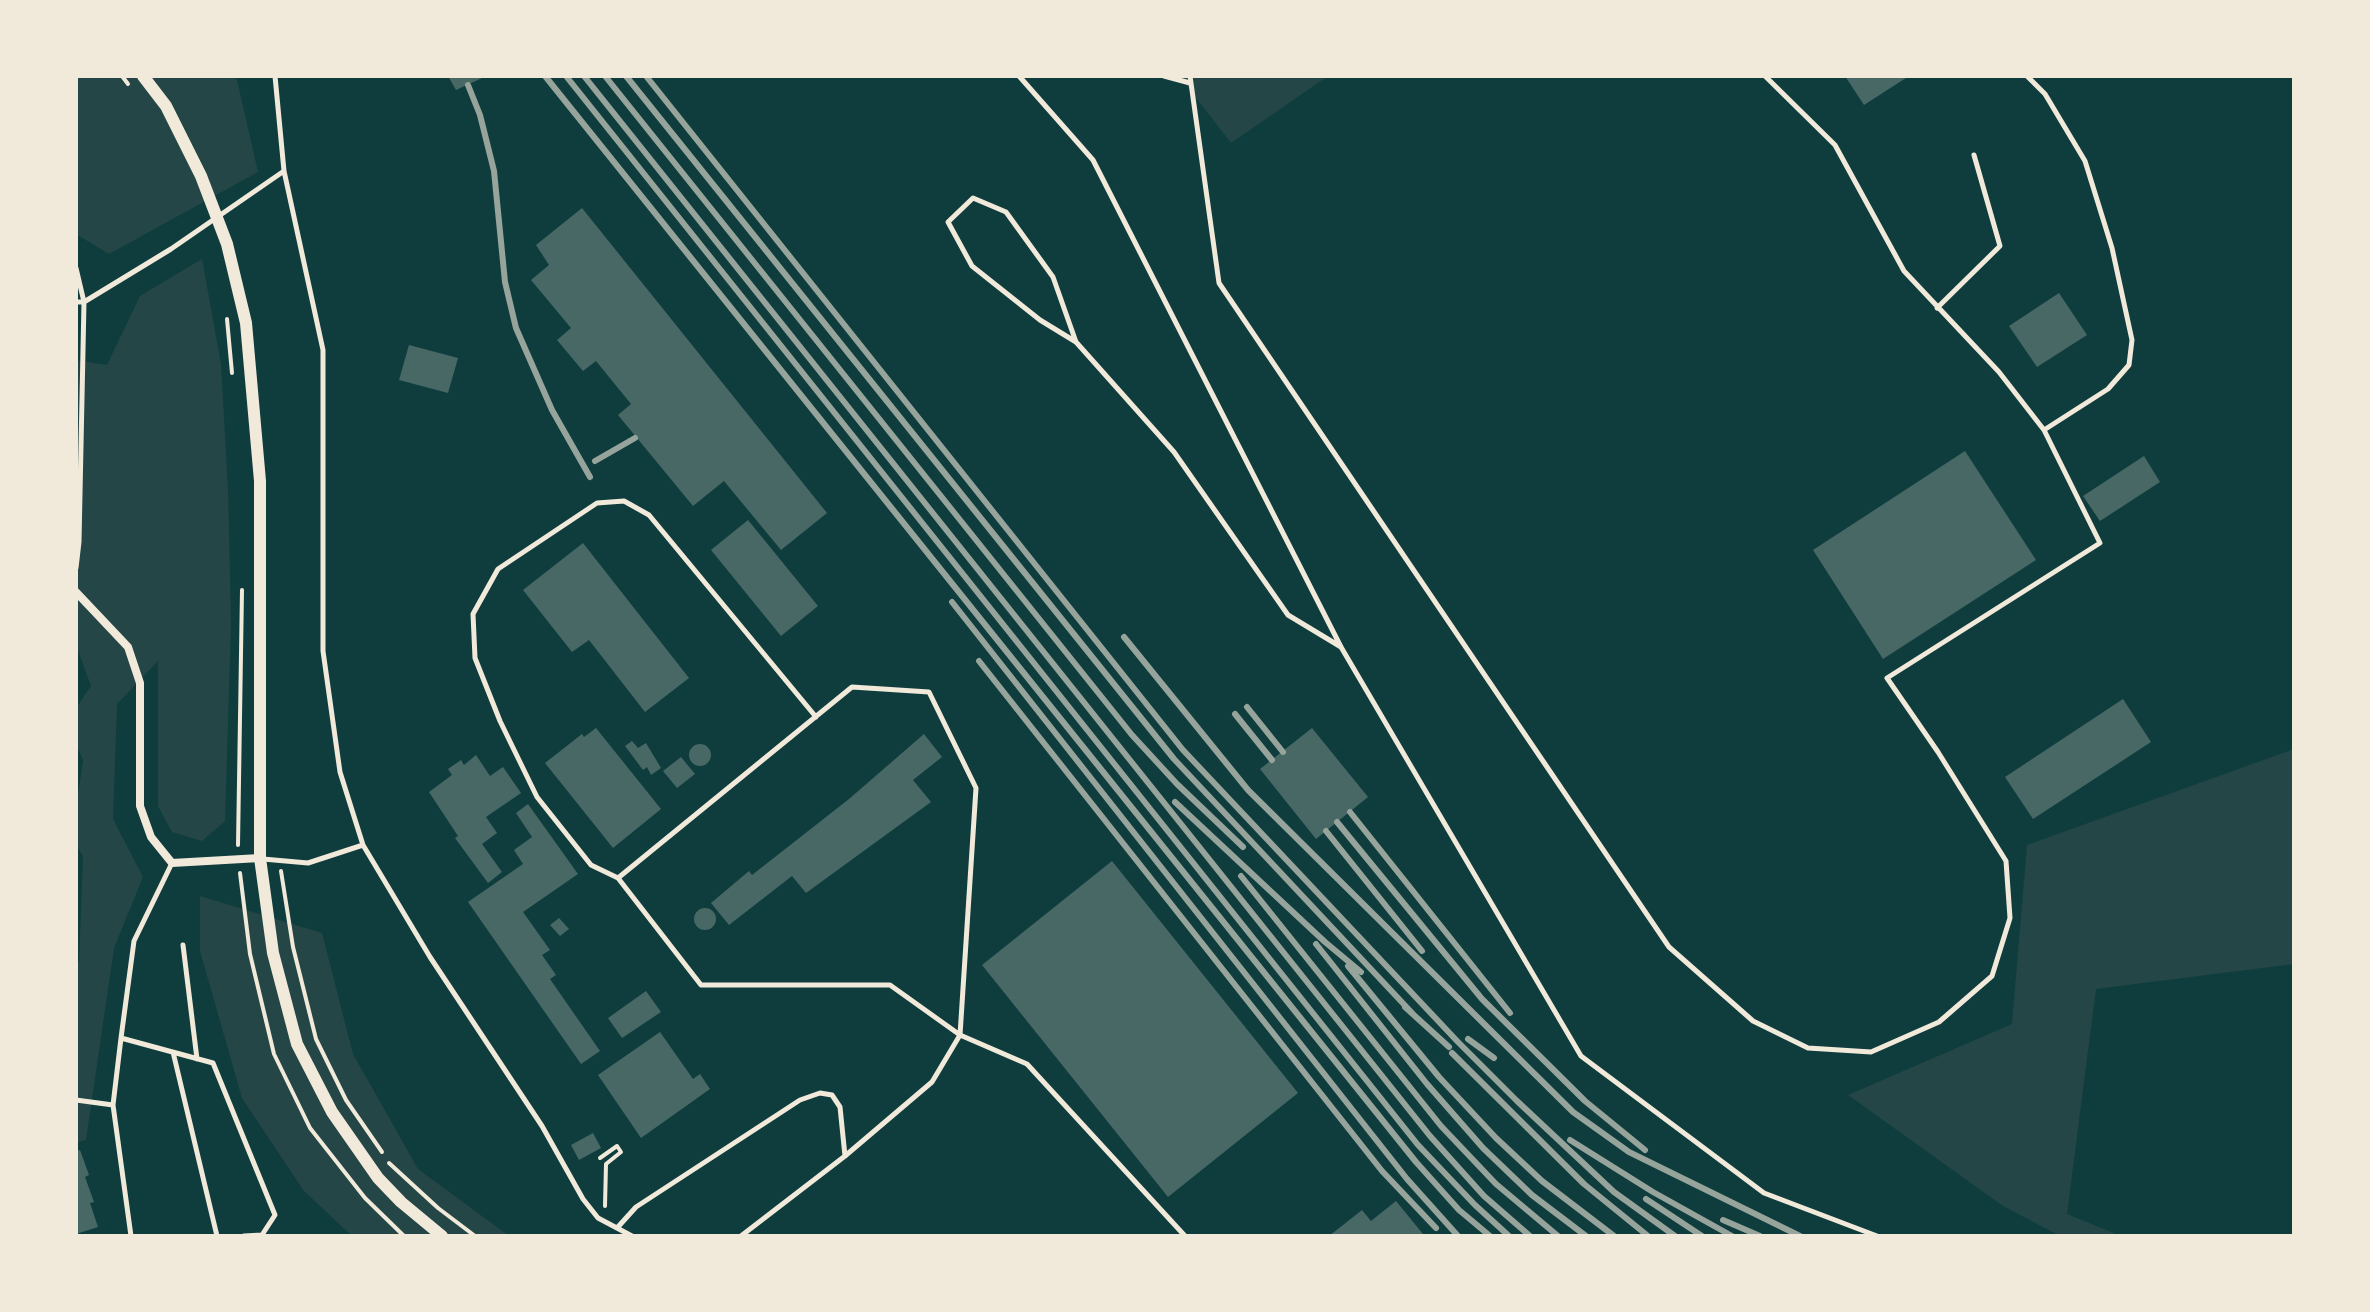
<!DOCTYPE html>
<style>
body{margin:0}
#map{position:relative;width:2370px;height:1312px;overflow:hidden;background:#0f3d3e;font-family:"PT Sans Narrow",sans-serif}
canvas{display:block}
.frame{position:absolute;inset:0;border:78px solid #f1e9da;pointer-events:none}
</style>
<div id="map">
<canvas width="2370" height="1312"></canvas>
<div class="frame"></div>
</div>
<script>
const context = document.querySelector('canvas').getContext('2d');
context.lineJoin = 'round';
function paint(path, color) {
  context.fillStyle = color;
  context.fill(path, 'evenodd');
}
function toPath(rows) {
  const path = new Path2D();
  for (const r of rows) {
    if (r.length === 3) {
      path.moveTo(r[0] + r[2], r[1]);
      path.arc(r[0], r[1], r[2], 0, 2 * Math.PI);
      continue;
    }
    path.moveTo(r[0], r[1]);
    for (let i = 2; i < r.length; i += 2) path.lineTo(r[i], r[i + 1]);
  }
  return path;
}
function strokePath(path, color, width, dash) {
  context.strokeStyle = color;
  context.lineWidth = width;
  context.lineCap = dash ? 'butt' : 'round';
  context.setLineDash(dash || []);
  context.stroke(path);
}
const green = toPath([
 [76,76,232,76,237,80,258,172,109,254,76,234],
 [1179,76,1328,76,1231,143],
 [202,259,221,364,228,489,231,623,225,821,202,841,172,832,158,806,158,661,117,704,113,819,143,877,114,948,86,1140,76,1143,76,964,79,962,83,856,76,845,76,809,83,760,76,745,76,708,91,686,76,645,76,360,107,365,140,296],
 [2294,749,2294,964,2096,989,2067,1214,2121,1236,2060,1236,2003,1206,1848,1095,2012,1024,2027,845],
 [200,896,322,933,353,1054,418,1169,509,1236,352,1236,304,1191,242,1098,200,951]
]);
const building = toPath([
 [448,76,481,76,482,78,456,90],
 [1845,76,1909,76,1864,105],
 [582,208,827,513,781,550,724,481,693,506,618,415,631,404,596,361,583,371,557,340,571,328,531,280,549,265,536,245],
 [2059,293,2087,335,2037,367,2009,326],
 [409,345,458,358,448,393,399,380],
 [1965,451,2036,560,1883,659,1813,550],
 [2144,456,2160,482,2100,521,2083,496],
 [748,520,818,606,781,636,711,550],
 [583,543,689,678,645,712,589,640,572,652,523,590],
 [2123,699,2151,742,2033,819,2005,777],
 [596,728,661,809,613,848,545,763,582,734,584,737],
 [1312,728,1368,797,1316,839,1260,769],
 [924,734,942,757,913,780,931,802,806,893,792,876,729,925,711,903,749,871,752,875,849,799],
 [632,741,638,748,646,743,661,768,651,775,647,767,643,770,625,746],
 [700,755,11],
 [476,755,490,776,503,767,521,793,486,817,497,833,482,844,502,872,488,883,455,838,458,836,429,792,452,775,448,769,461,760,464,765],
 [681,757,695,774,677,788,663,771],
 [528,804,578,874,523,912,550,950,542,955,556,975,550,979,600,1051,581,1064,468,902,523,864,514,850,532,837,516,813],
 [1112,861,1298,1093,1168,1197,982,965],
 [705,919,11],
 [559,918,569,929,560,936,550,925],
 [646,991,661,1012,622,1038,608,1018],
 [660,1032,693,1079,700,1074,710,1089,641,1138,598,1075],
 [593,1133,601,1148,579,1160,571,1145],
 [80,1150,89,1175,85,1177,94,1202,90,1203,98,1227,76,1234,76,1151],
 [1396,1201,1423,1234,1420,1236,1329,1236,1362,1210,1371,1221]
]);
const path = toPath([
 [122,76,128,84],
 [227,319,232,373],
 [238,845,242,590],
 [281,871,293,947,316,1039,346,1100,382,1152],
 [240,873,250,954,274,1054,310,1128,365,1198,404,1236],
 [600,1158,617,1146,621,1152,606,1164,605,1206],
 [389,1163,438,1208,475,1236]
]);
const service = toPath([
 [275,76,284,171,323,350,323,651,340,772,363,845,430,957,542,1126,583,1199,598,1218,632,1236],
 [1019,76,1093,160,1341,647,1581,1056,1764,1193,1877,1236],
 [1164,76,1190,83],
 [1190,76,1219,283,1669,947,1753,1021,1808,1048,1871,1052,1939,1022,1992,976,2010,918,2006,861,1938,752,1887,678,2100,543,2044,430,1999,372,1904,271,1835,145,1765,76],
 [2027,76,2045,94,2085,161,2112,248,2132,340,2129,365,2108,389,2044,430],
 [76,268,84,302,79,542,76,568],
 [76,302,84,302,171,249,284,171],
 [1937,308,2000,246,1974,155],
 [1076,342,1053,277,1006,212,973,198,948,222,972,266,1040,320,1076,342,1174,452,1288,615,1341,647],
 [263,859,308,863,363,845],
 [618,878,591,865,537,797,500,721,475,658,473,614,498,569,597,503,624,501,649,515,816,717],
 [183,945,197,1059],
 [121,1038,213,1063,275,1215,262,1235,244,1236],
 [173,1052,217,1236],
 [76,1100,113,1105],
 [617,1228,636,1207,800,1100,820,1093,832,1095,840,1107,845,1156],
 [131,1236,113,1105,121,1038,134,941,172,863],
 [741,1236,845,1156,932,1082,960,1035,976,788,929,692,852,687,618,878,701,985,890,985,960,1035,1027,1064,1185,1236]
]);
const minor = toPath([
 [76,592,128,647,140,683,140,806,151,837,172,863,260,858]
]);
const tertiary = toPath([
 [143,76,166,106,201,176,227,244,246,323,260,481,260,858,273,953,297,1044,332,1112,378,1178,401,1202,442,1236]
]);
const rail = toPath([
 [545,76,1416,1162,1459,1210,1490,1236],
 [566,76,1418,1145,1475,1205,1509,1236],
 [584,76,1430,1136,1484,1196,1530,1236],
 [605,76,1132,735,1177,784,1243,847],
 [626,76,1174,759,1413,1014],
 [646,76,1183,750,1458,1042,1517,1101,1614,1192,1675,1236],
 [468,85,480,115,494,171,505,282,516,328,552,410,590,477],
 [595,461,635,438],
 [952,602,1407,1179,1458,1236],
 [1124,637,1248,790,1573,1112,1629,1152,1800,1236],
 [979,661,1382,1171,1436,1228],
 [1247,707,1283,752],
 [1235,714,1272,760],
 [1175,802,1325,942,1361,972],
 [1350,812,1510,1013],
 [1337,822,1482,999,1585,1101,1645,1150],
 [1326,831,1422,951],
 [1241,876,1441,1126,1496,1184,1558,1236],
 [1316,944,1427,1084,1483,1148,1532,1195,1586,1236],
 [1348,966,1439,1077,1496,1138,1542,1181,1614,1236],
 [1405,1007,1449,1047],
 [1468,1039,1494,1058],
 [1452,1053,1584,1184,1648,1236],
 [1570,1140,1653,1192,1732,1236],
 [1646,1199,1702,1236],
 [1723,1220,1760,1236]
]);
paint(green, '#244646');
paint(building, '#486865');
strokePath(path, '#f1e9da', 4);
strokePath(service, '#f1e9da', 5);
strokePath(minor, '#f1e9da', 8);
strokePath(tertiary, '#f1e9da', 12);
strokePath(rail, '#97a49c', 6);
</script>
